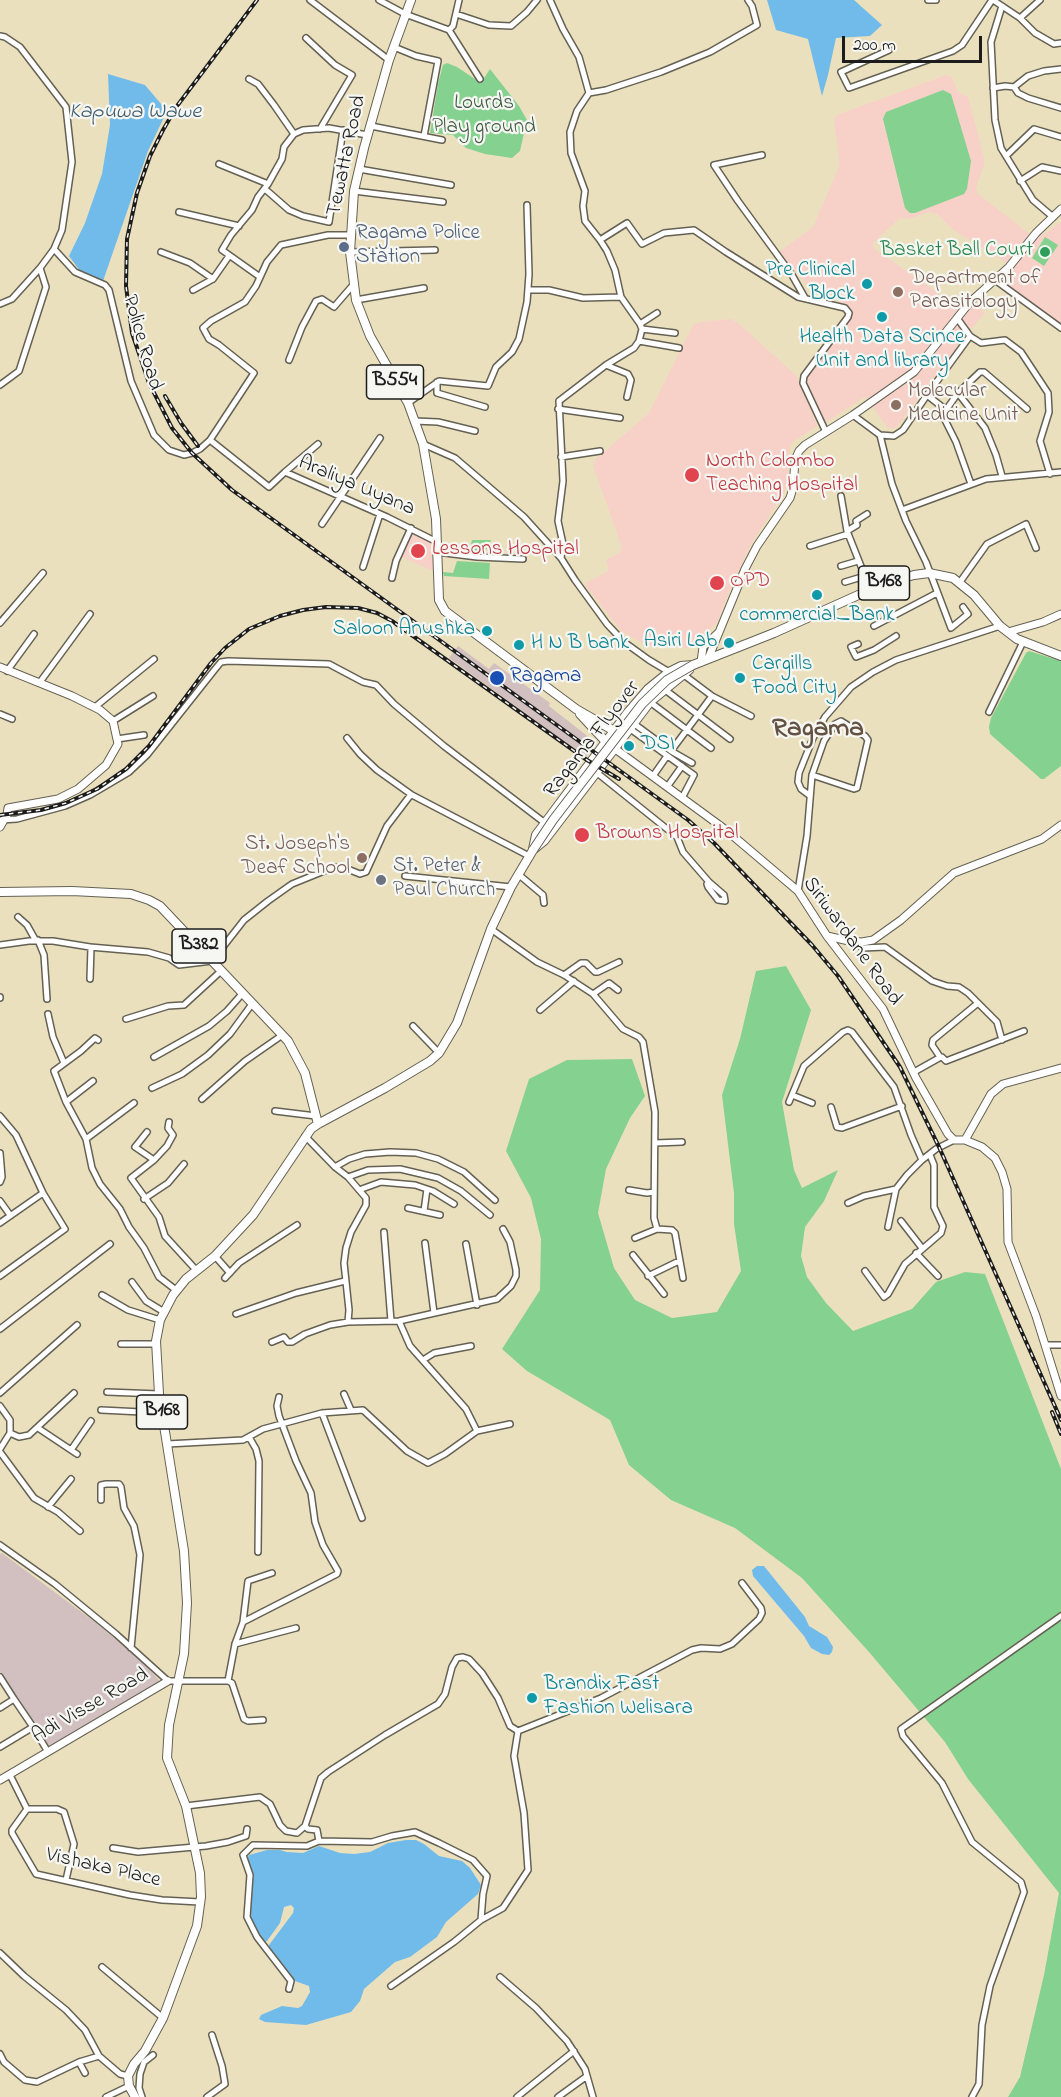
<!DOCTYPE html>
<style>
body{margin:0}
#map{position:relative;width:1061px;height:2097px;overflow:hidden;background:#ebe0bd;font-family:"Indie Flower",sans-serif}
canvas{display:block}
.scale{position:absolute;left:842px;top:36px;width:140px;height:27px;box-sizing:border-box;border:3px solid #1c1c1c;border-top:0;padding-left:8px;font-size:18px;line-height:21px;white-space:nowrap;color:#1c1c1c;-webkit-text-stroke:4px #f6f6f2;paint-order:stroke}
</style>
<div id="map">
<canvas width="1061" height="2097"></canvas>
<div class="scale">200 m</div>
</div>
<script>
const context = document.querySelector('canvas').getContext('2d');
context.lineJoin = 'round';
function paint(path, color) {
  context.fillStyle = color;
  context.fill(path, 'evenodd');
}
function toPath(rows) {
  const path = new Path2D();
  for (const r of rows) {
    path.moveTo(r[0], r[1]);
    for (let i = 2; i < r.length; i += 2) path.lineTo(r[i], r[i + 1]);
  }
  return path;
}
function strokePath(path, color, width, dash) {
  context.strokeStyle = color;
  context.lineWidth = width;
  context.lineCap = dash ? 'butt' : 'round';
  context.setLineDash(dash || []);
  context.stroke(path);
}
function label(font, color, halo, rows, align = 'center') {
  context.font = font + ' "Indie Flower",sans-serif';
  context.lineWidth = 4.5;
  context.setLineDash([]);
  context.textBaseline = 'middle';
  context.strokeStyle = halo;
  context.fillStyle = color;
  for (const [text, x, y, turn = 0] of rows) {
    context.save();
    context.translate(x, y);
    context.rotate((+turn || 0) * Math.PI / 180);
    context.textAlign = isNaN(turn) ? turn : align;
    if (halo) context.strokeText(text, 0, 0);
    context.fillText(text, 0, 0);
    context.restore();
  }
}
const built = toPath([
 [946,75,951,76,958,92,968,97,984,158,984,165,976,188,978,194,1035,238,1038,238,1061,222,1061,325,1003,283,1003,281,1012,266,953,230,937,214,930,212,909,219,900,218,873,243,873,248,964,311,975,303,984,312,984,314,964,337,896,428,889,429,865,397,825,423,822,421,806,383,806,378,853,314,853,310,833,297,816,294,812,291,780,253,780,251,813,227,839,167,839,158,834,121,837,115],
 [886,112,906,211,883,119],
 [731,319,738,323,796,375,817,425,816,427,794,441,790,447,787,485,785,491,751,544,730,589,718,621,695,646,691,648,648,646,621,631,586,586,587,582,607,572,608,568,606,561,609,558,620,553,622,547,593,466,596,459,649,413,693,325,700,322],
 [410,533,435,545,436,572,399,556]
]);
const industrial = toPath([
 [458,646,489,669,494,663,550,703,549,706,595,742,586,757,449,658],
 [2,1553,95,1622,143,1662,164,1686,51,1750,0,1671,0,1554]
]);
const green = toPath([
 [447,63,457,67,481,83,490,69,519,106,527,120,520,151,512,158,485,154,466,148,453,135,430,133,438,84,443,65],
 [943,90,951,94,971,161,967,189,964,194,915,213,910,213,905,208,883,119,886,112],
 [1045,237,1058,245,1044,266,1032,258],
 [472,540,491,540,483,557,443,551,443,549,469,553],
 [457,561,490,563,489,579,444,576,443,572,453,573],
 [1029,651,1061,661,1061,766,1044,779,1041,779,990,734,989,727,991,718,1026,653],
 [786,966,811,1010,782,1102,794,1170,802,1188,838,1170,824,1201,805,1227,801,1256,807,1277,826,1303,853,1331,912,1309,936,1282,965,1272,985,1274,1061,1469,1061,2097,1008,2097,1020,2077,1044,1975,1059,1893,968,1779,945,1742,869,1652,802,1578,735,1528,671,1500,629,1465,610,1420,527,1371,502,1349,540,1290,541,1239,531,1198,506,1151,529,1079,567,1060,632,1059,645,1096,630,1118,606,1169,598,1213,614,1268,635,1300,672,1318,717,1312,741,1271,734,1224,734,1193,722,1095,740,1039,756,971]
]);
const water = toPath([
 [767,0,854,0,882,25,870,36,836,38,828,75,822,96,808,39,776,30],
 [108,74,145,85,167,111,148,151,103,281,80,271,69,256,85,223,102,174,110,125],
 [757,1566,764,1566,805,1617,809,1626,827,1637,833,1647,832,1652,829,1655,822,1654,811,1648,804,1636,753,1576,752,1570],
 [406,1840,416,1840,424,1844,439,1856,462,1861,470,1868,481,1885,478,1894,446,1922,437,1937,410,1957,395,1962,364,1989,360,2001,351,2012,306,2025,265,2022,259,2019,261,2015,282,2006,298,2008,302,2006,310,1992,309,1986,292,1980,268,1949,269,1945,293,1913,294,1908,291,1905,284,1907,280,1923,267,1941,264,1942,261,1940,252,1925,250,1915,250,1897,252,1880,247,1859,249,1855,267,1850,280,1850,287,1852,303,1853,319,1846,340,1853,354,1854,370,1852,388,1843]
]);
const street = toPath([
 [310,0,389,60],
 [379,0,405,14,449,30,453,26,459,0],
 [550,0,563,29,579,57,589,93],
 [928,0,936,0],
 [993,0,1020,18,1035,33,1054,44,1061,43],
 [1002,6,991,42,995,120,1001,148,1033,200,1053,217],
 [456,14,489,25,511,26,527,12,537,0],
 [1020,18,1040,0],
 [449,30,480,79],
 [0,36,5,37,20,47,66,107,72,162,62,230,54,249],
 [306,38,335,65,352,75,320,129],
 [394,47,416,56,438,61,424,136],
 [889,50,841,72,849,88,953,51,962,45,992,0],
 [249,79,258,84,274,105,294,134],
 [1014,87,1028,76,1044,71,1061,69],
 [993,88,1005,86,1014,87,1018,93,1028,98,1061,108],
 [371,126,442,140],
 [762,155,714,165,738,201,792,275,805,298],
 [1006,156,1034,129,1061,137],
 [219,164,268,184],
 [359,169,451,185],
 [1020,181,1042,167,1061,171],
 [265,189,289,210,303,216,329,222,343,130],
 [354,191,443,202],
 [179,212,239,226],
 [600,240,585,221,583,206,585,191,571,153,570,132,577,111,589,93,606,90,661,72,710,52,757,25,752,6,748,0],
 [161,252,190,263,213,279,229,256],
 [350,252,435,250],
 [260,277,222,250,231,235,252,210,258,197,268,184,282,159,284,147,294,134,303,130,329,128,367,135],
 [995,280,1061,328],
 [193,290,213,279],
 [528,290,549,290,583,298,621,297],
 [356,300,424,288],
 [0,304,12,299,40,268],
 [957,318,970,336,981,343,1005,340,1021,352,1048,393,1049,412,1040,441,1050,474],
 [640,324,657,313],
 [642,329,675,333],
 [639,341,679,348],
 [289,360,302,327,316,301,322,299,334,307,353,285],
 [606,365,628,374,631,380,627,397],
 [437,382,437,393,485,407],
 [0,385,19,371,46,287,40,268,54,249,75,272,105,285,109,290,131,381,154,435,169,450,184,455,192,453,200,449,210,440,254,373,219,345,209,339,203,328,211,321,245,302,256,286,267,262,281,245,328,235,350,235],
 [958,393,985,428,996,455,1002,476],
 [927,395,970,336],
 [408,403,439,381,488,386,496,367,512,352,519,339,527,302,529,274,527,205],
 [558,409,620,418],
 [946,410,945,420,956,442,971,484],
 [853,415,880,435,894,436,903,430,927,395,946,410,958,393,980,372,984,372,1027,409],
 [414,421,438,422,475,431],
 [880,435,892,484,906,521,926,562,951,628,968,614,963,607],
 [210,440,269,487,285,472,387,517,437,542],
 [423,444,455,458,524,517,561,558,575,580,607,624,624,642,649,660,669,672],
 [561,457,600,451],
 [285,472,318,444],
 [841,496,847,531,870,589],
 [902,510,986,479,1061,472],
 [322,524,380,438],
 [847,531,857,525,856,521,867,514],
 [810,546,848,534],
 [437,552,477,557,523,559],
 [561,558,563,544,558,521,563,481,559,401,606,365,634,348,639,341,642,329,640,324,621,297,615,270,607,251,600,240,627,223,642,244,664,233,694,230,726,252,798,297,845,308,849,313,848,317,804,376,803,383,826,432],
 [841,566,858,561],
 [363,567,380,514],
 [392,578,396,561,411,528],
 [845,582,865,576],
 [960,582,987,544,1026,524,1036,548],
 [0,623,43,573],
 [874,626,937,593],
 [858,644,851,647,856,657,874,650,896,636],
 [7,671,34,634],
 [684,675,712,696,751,716],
 [40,682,90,614],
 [664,689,730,739],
 [650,702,711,748],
 [95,707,154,659],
 [989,712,1023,642],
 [0,714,12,719],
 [113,721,153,696],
 [633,723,671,751,692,763],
 [629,728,694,775,682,798],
 [347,738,360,754,377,770,412,795],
 [117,739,144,735],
 [671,751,712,696],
 [596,772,677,837,683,852,709,882,724,895,725,901,718,900,708,887,707,884,709,882],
 [653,776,667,756],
 [667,787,682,766],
 [809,795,801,789,798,782,799,773,813,738,825,717,851,687,873,672,896,660,1000,626],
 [0,820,17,819,65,806,90,795,129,772,147,755,216,668,221,662,228,661,329,664,363,682,376,685,394,704,444,746,545,823],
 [518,874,543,895,544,903],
 [405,876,511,887],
 [798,891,807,836,812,775,854,789,857,788,868,740,865,736,841,721,835,724,824,741,812,775],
 [18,917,27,925,36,941],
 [491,929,537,962,564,975,593,994,623,1029,639,1037,643,1042,655,1112,654,1218,657,1229,672,1230,675,1233,683,1278],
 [38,940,44,955,47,999],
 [851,942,863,948,885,947,932,981,947,986,959,987,968,993,997,1022,1002,1040],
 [0,945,29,941,53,941,90,947,148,952,169,958,179,965,212,961,244,920,268,901,292,884,334,867,350,870,360,874,366,872,387,826,409,797,412,795,529,856],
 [564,975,581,963,586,963,595,972,598,972,619,962],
 [90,979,91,947],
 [593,994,609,983,618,990],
 [0,997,0,998],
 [540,1010,574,981],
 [48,1014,53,1037,64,1063],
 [126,1019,168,1006,184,1005,221,971],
 [413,1026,439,1053],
 [98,1040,95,1038,81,1051,54,1071,66,1102,86,1139,92,1168,100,1184,120,1209,129,1227,144,1248,159,1277,176,1290],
 [154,1057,209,1026,227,1011,242,994],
 [940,1057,932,1045,933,1040,978,1003],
 [914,1072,939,1058,942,1057,946,1061,1024,1031],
 [152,1088,182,1074,208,1055,230,1034,252,1004],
 [792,1095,812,1103],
 [202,1099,245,1061,281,1036],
 [66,1102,93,1081],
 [789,1102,804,1066,843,1032,848,1030,852,1032,894,1087,911,1135,922,1160],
 [831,1107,837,1127,842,1128,902,1106],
 [275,1111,316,1116],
 [0,1116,16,1135,43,1193,65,1229,0,1276],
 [169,1122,168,1128,173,1135,167,1146,154,1160,131,1178,159,1217,165,1236,197,1271],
 [147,1132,135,1147,154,1160],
 [305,1136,335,1167,348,1177,366,1198,366,1205,351,1232,346,1248,344,1263,349,1310,348,1322],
 [86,1139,134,1103],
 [655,1143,682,1142],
 [0,1153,2,1177,0,1182],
 [335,1167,349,1159,365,1154,390,1152,416,1153,438,1159,464,1172,495,1200],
 [348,1177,368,1170,400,1169,438,1178,461,1191,490,1215],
 [359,1190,381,1182,415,1185,433,1191,454,1204],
 [629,1190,647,1193,654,1192],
 [144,1199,168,1183,184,1164],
 [0,1201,10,1215],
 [848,1203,864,1196,896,1189,907,1175,922,1160,936,1149,954,1140],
 [408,1208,440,1215],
 [424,1211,427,1189],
 [901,1221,922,1248],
 [0,1223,43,1193],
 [888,1227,896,1189],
 [384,1232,391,1321],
 [635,1238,657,1229],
 [425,1243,434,1313],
 [466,1244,477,1305],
 [916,1253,938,1276],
 [633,1255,664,1294],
 [215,1256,230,1273],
 [865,1271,884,1297,888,1294,905,1264,941,1233,943,1226,934,1207,934,1165,930,1155],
 [648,1276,679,1261],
 [225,1278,239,1263,297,1225],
 [132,1282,146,1301,164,1312],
 [102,1295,128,1310,160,1320],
 [236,1314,296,1293,345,1281],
 [399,1321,410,1346,466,1409,477,1431],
 [0,1329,110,1244],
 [272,1342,284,1337,288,1342,292,1342,305,1334,330,1325,348,1322,399,1321,497,1299,511,1286,516,1276,516,1270,510,1242,503,1229],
 [121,1344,156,1344],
 [1045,1345,1061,1345],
 [423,1360,434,1353,471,1346],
 [107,1392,159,1394],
 [0,1393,77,1325],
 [344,1394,351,1410],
 [0,1406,10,1420,10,1433,0,1449],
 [101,1410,162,1413],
 [322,1413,362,1518],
 [38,1428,77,1454],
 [10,1433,19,1437,29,1435,74,1393],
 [249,1437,256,1449,259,1461,258,1552],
 [167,1444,243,1440,263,1429,322,1413,363,1410,407,1451,428,1463,445,1454,477,1431,510,1424],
 [71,1450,91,1421],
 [0,1452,34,1498,58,1512,80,1531],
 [101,1500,101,1485,106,1484,119,1484,121,1487,124,1508,134,1526,140,1555,131,1648],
 [48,1507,71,1479],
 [0,1545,55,1584,116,1634,168,1681,228,1681,232,1683,244,1719,248,1721,263,1720],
 [243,1622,248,1581,272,1573],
 [235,1644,296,1628],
 [0,1677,14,1699],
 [228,1681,235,1644,243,1622,337,1574,338,1571,323,1545,315,1522,311,1493,296,1461,279,1416,277,1406,279,1397],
 [0,1708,14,1699,33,1727],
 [0,1747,33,1727,48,1752],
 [10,1775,27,1809],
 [186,1806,260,1797,270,1804,280,1825,286,1831,297,1833,305,1826,321,1778,328,1772,385,1735,438,1704,445,1694,452,1667,457,1658,463,1657,469,1659,482,1673,498,1698,510,1726,518,1731,601,1698,692,1650,701,1648,720,1649,732,1644,759,1619,762,1613,761,1608,742,1583],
 [27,1809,12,1830,12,1833,36,1874,130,1895,162,1900,200,1902],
 [27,1809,57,1809,64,1812,74,1844,66,1880],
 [319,1841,372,1842,392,1836,415,1832,439,1843,473,1860,487,1876,483,1894,481,1920],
 [113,1848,138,1852,206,1846,228,1842,246,1836,247,1829],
 [0,1953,24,1976,66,2010,85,2030,99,2056,120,2074,128,2076],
 [102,1967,163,2018],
 [500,1977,536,2008,567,2041,585,2069,593,2097],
 [391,1986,454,1942,481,1920,503,1908,528,1870,524,1813,514,1756,518,1731],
 [289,1989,291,1981,257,1937,247,1917,250,1875,243,1855,253,1845,307,1846,319,1841,317,1830,308,1829,305,1826],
 [0,2054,4,2062,25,2080,37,2082,79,2062,99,2056],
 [79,2062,85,2073],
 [106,2097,129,2086],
 [142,2097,139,2088,140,2074,144,2062,153,2055],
 [207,2097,225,2084,222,2066,212,2035],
 [517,2097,574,2051],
 [558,2097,587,2076],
 [972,2097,979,2084,982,2025,990,1986,1024,1892,1021,1882,972,1842,942,1783,903,1736,901,1729,1061,1616]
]);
const secondary = toPath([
 [1008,632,1043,622,1061,614],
 [708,659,745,569,757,546,790,498,793,488,795,460,799,451,805,445,853,415,914,372,970,302,1009,267,1036,233,1061,209],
 [701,662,703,647,718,633],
 [0,667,72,696,100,710,113,721,118,744,106,765,78,789,58,799,8,808,7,815,0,827],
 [614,748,726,830,798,891,827,936,883,1009,916,1078,948,1134,954,1140,965,1140,982,1147,995,1158,1002,1172,1007,1189,1008,1242,1036,1316,1061,1396],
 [827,936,849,941,862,942,873,940,901,920,954,873,1042,839,1061,825],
 [965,1140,991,1094,1003,1084,1061,1068],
 [0,1780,168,1681]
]);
const primary = toPath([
 [411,0,389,60,364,148,354,191,350,252,356,300,370,336,408,403,423,444,436,519,439,600,445,611,576,709,623,736],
 [580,714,608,744],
 [533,849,536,835,629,711,648,689,669,672,681,666,693,665,774,633,885,583,914,575,929,573,953,578,974,595,1000,626,1017,639,1061,656],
 [0,892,72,891,131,894,149,900,160,906,288,1041,305,1073,318,1124],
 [135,2097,129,2086,128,2076,134,2064,145,2051,163,2018,197,1926,201,1897,200,1873,186,1806,167,1758,169,1725,184,1654,187,1603,184,1551,159,1394,156,1341,160,1320,173,1295,186,1279,215,1256,253,1215,311,1129,318,1124,385,1088,430,1061,439,1053,457,1023,491,929,511,887,533,850,544,841,650,702,689,670]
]);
const rail = toPath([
 [257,0,177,106,163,130,150,156,137,193,127,239,126,286,132,333,149,383,172,428,192,453,232,490,688,820,714,843,812,945,838,976,900,1067,939,1147,1061,1420],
 [165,396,181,423,198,446],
 [0,815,41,810,66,803,97,789,126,769,149,746,211,663,225,648,249,629,280,616,303,610,326,607,358,608,377,613,392,621,587,760,619,779],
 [1052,1412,1061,1434]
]);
const primaryBridge = toPath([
 [533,850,553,820,642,704,667,680,693,665]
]);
const markers = [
 [344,247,6,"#5c6f8a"],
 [1045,252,6,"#2e9e5b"],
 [867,284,6,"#0f9aa8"],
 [898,292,6,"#8d6e63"],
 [882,317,6,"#0f9aa8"],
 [896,405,6,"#8d6e63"],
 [692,475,8,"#e0444e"],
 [418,551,8,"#e0444e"],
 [717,583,8,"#e0444e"],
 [817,595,6,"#0f9aa8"],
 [487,631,6,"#0f9aa8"],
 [729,643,6,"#0f9aa8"],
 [519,645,6,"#0f9aa8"],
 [497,678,8,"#1a4fb4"],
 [740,678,6,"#0f9aa8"],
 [629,746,6,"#0f9aa8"],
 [582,835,8,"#e0444e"],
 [362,858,6,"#8d6e63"],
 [381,880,6,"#6b7280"],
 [532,1698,6,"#0f9aa8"]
];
const shields = [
 [395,382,57],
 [884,583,51],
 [199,946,54],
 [162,1412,51]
];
const shieldNames = [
 ["B554",395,382],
 ["B168",884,583],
 ["B382",199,946],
 ["B168",162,1412]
];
const parkNames = [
 ["Lourds",484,105],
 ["Play ground",484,129]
];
const streetNames = [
 ["Tewatta Road",348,156,-78],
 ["Police Road",141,343,74],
 ["Araliya Uyana",356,487,23],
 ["Ragama Flyover",593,740,-52],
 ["Siriwardane Road",851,942,54],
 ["Adi Visse Road",91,1707,-30],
 ["Vishaka Place",103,1869,13]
];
const serviceNames = [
 ["Ragama Police",356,235],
 ["Station",356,259]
];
const leisureNames = [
 ["Basket Ball Court",1033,252]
];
const cultureNames = [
 ["Pre Clinical",855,272,"right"],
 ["Block",855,296,"right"],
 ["Health Data Scince",882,339,"center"],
 ["Unit and library",882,363,"center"],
 ["commercial_Bank",817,617,"center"],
 ["Saloon Anushka",475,631,"right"],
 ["Asiri Lab",717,643,"right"],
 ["H N B bank",531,645],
 ["Cargills",752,666],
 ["Food City",752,690],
 ["DSI",641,746],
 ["Brandix Fast",544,1686],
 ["Fashion Welisara",544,1710]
];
const educationNames = [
 ["Department of",910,280],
 ["Parasitology",910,304],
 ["Molecular",908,393],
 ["Medicine Unit",908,417],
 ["St. Joseph's",350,846,"right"],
 ["Deaf School",350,870,"right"]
];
const healthNames = [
 ["North Colombo",706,463],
 ["Teaching Hospital",706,487],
 ["Lessons Hospital",432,551],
 ["OPD",730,583],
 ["Browns Hospital",596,835]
];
const transitNames = [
 ["Ragama",510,678]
];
const worshipNames = [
 ["St. Peter &",393,868],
 ["Paul Church",393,892]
];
const waterNames = [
 ["Kapuwa Wawe",135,113]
];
const districtNames = [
 ["Ragama",818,731]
];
paint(built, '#f7d1c7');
paint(industrial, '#d2bfc0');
paint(green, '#85d18f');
paint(water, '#71bbea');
strokePath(street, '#646154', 8);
strokePath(secondary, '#646154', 9);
strokePath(primary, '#646154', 10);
strokePath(street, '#fff', 5);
strokePath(secondary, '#fff', 7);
strokePath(primary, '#fff', 8);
strokePath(rail, '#1c1c1c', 4);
strokePath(rail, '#f6f6f2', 1.5, [4.5]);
strokePath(primaryBridge, '#646154', 10, []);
strokePath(primaryBridge, '#fff', 8);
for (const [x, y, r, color] of markers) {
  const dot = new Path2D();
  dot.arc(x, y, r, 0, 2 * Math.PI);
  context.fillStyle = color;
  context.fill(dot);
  strokePath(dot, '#f6f6f2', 2);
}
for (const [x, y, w] of shields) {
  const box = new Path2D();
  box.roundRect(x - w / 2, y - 17, w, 34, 4.5);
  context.fillStyle = '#f6f6f2';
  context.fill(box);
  strokePath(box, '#1c1c1c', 1.5);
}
label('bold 20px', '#1c1c1c', null, shieldNames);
label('21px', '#415b44', '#f6f6f2', parkNames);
label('21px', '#1c1c1c', '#f6f6f2', streetNames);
label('21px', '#4e5e75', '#f6f6f2', serviceNames, 'left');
label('21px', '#27864d', '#f6f6f2', leisureNames, 'right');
label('21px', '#0d838f', '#f6f6f2', cultureNames, 'left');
label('21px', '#785e54', '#f6f6f2', educationNames, 'left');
label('21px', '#be3a42', '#f6f6f2', healthNames, 'left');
label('21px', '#164399', '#f6f6f2', transitNames, 'left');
label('21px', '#5b616d', '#f6f6f2', worshipNames, 'left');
label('italic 22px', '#3e5c6e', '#f6f6f2', waterNames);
label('bold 27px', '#635242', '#f6f6f2', districtNames);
</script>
